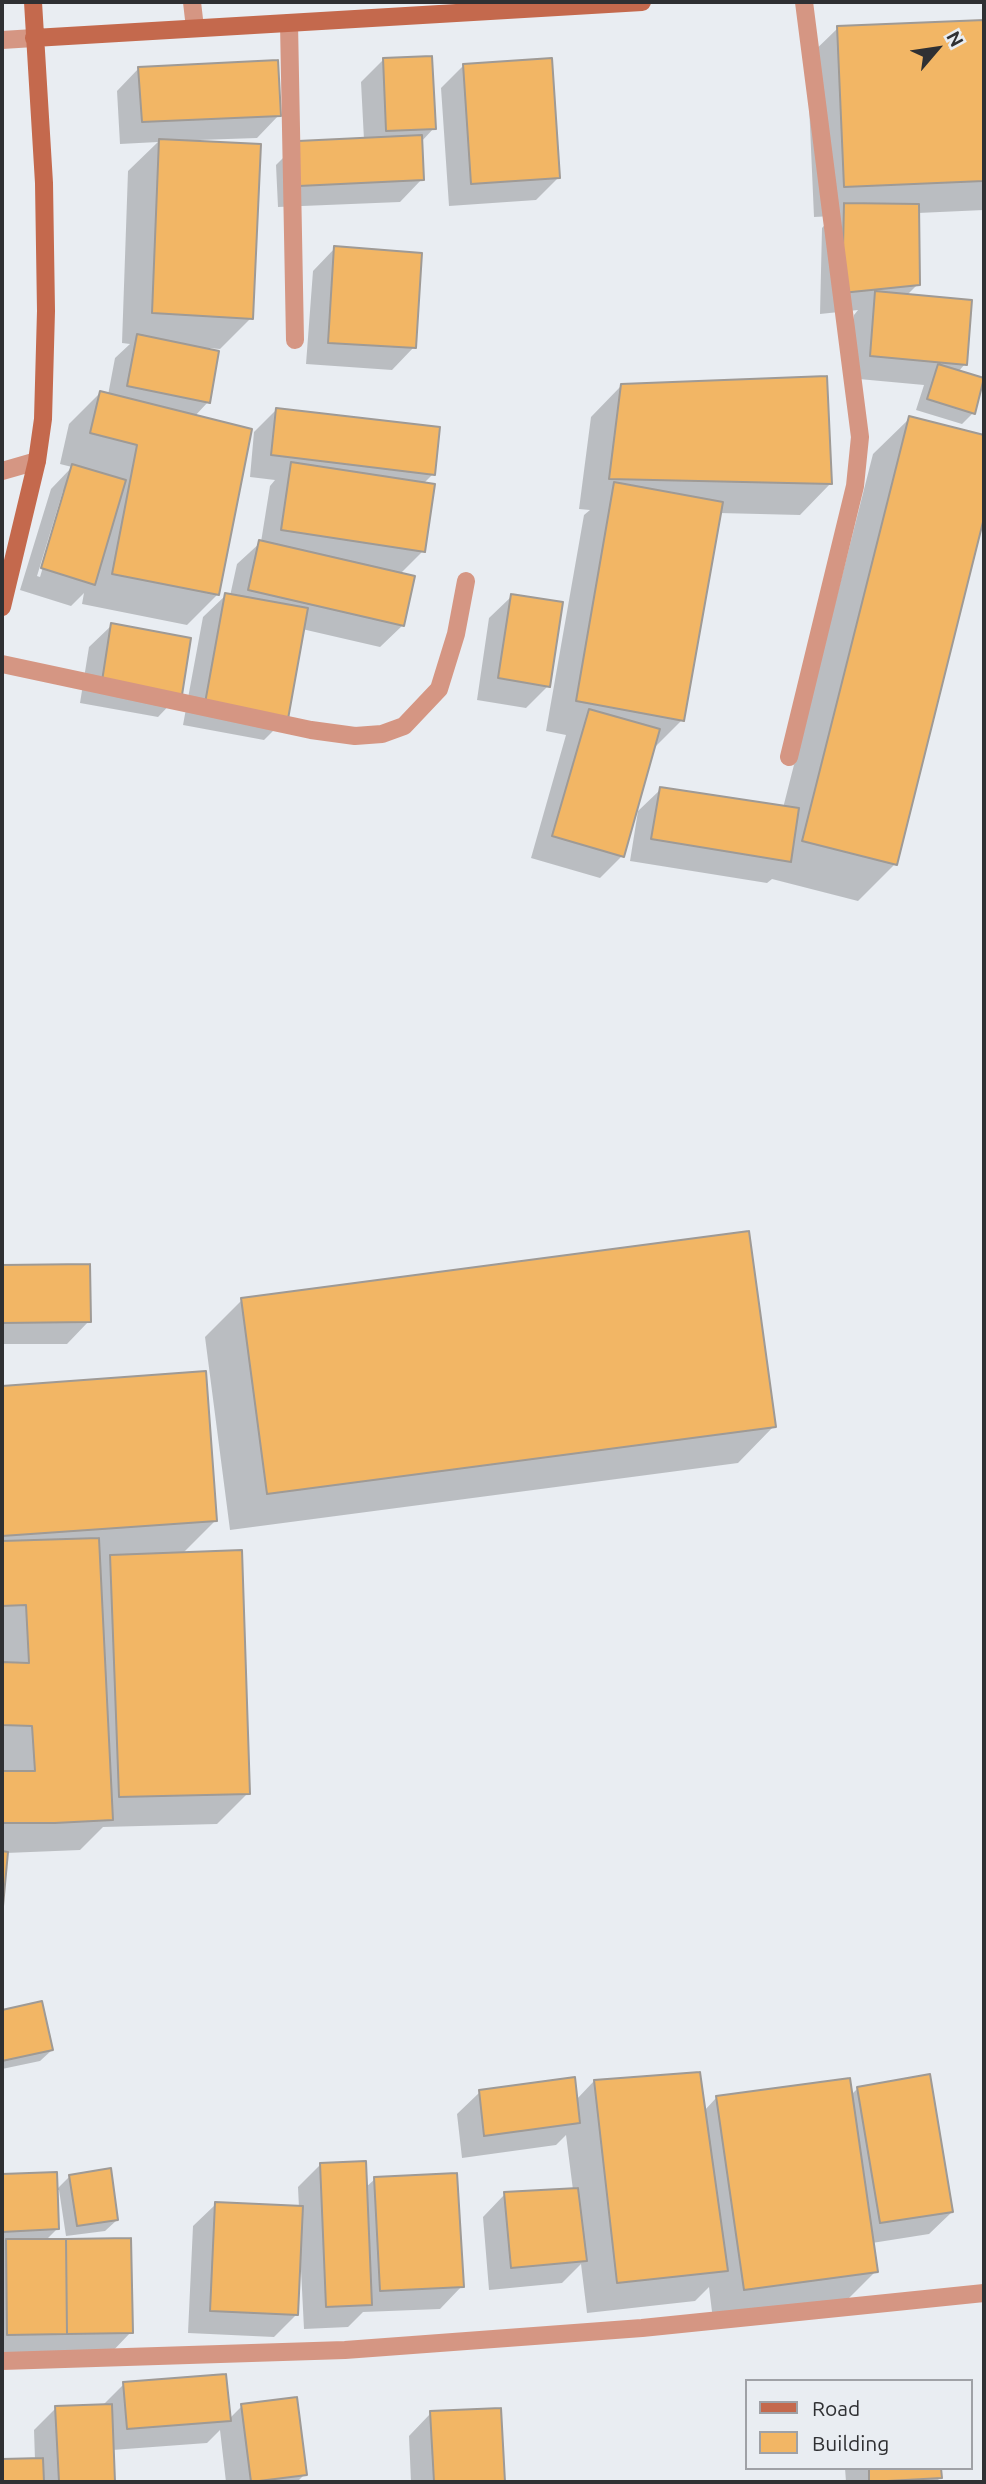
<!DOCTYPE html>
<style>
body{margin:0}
#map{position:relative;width:986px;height:2484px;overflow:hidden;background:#e9edf2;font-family:Ubuntu,sans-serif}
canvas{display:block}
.frame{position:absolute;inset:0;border:4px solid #2f3033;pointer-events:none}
.legend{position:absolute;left:745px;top:2379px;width:228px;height:91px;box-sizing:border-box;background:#e9edf2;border:2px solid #9fa1a6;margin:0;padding:9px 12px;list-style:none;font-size:21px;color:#2f3033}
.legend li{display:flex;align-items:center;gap:14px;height:35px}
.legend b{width:35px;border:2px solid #9fa1a6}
.north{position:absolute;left:902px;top:14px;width:70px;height:70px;-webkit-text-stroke:5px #e9edf2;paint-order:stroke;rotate:61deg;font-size:19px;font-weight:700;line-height:28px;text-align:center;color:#2f3033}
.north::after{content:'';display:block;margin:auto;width:24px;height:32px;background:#2f3033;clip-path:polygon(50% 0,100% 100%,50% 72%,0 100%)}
</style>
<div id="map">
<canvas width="986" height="2484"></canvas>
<div class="frame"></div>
<ul class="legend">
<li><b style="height:9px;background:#c4694d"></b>Road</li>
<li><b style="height:19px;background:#f2b665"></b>Building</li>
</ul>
<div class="north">N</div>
</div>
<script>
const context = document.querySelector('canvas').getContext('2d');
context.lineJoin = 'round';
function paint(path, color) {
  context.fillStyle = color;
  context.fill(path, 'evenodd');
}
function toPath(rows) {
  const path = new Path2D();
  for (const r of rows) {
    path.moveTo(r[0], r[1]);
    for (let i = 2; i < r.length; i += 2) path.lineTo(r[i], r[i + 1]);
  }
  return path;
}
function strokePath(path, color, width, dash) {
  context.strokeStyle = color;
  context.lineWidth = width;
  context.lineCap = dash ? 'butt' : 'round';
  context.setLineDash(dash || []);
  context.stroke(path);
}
const shadow = toPath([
 [984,22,984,210,918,213,918,284,907,295,965,364,958,372,973,413,962,424,916,410,924,385,848,378,854,315,858,310,820,314,822,228,833,216,814,217,807,58,838,28],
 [383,60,434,128,421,142,422,179,400,202,278,207,276,165,298,143,364,140,361,82],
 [464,65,558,178,536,200,449,206,441,88],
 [139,68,279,115,257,138,199,140,251,318,220,349,209,348,208,402,194,417,218,594,187,625,82,604,84,593,71,606,20,590,51,489,72,467,60,464,69,424,100,393,108,395,115,358,130,344,122,343,128,171,158,142,120,144,117,91],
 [63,491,66,491,40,577,37,576],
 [335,248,414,347,392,370,306,364,313,271],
 [621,386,830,484,800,515,719,513,682,720,653,749,622,856,600,878,531,858,566,735,546,731,584,515,590,510,579,509,591,417],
 [277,409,433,474,423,484,423,551,400,574,403,625,380,647,302,629,286,718,264,740,183,725,203,617,226,595,230,596,237,564,261,542,270,486,275,480,250,477,254,432],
 [910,418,984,437,984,511,895,864,858,901,772,879,767,883,630,861,638,811,661,789,783,808,873,454],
 [512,596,548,686,526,708,477,700,489,618],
 [112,625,180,694,158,717,80,703,89,647],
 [88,1266,89,1321,67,1344,2,1344,2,1267],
 [242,1300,774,1426,738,1463,230,1530,205,1337],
 [205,1373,215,1521,182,1554,248,1793,217,1824,103,1827,80,1850,6,1853,2,1899,2,1387],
 [41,2003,52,2050,40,2061,2,2069,2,2012],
 [594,2081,704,2111,717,2097,851,2095,858,2088,952,2212,929,2234,872,2243,876,2271,845,2302,713,2320,709,2287,695,2301,587,2313,581,2264,562,2283,489,2290,483,2217,505,2194,573,2190,566,2135,556,2145,462,2158,457,2114,480,2092,576,2100],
 [320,2165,365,2188,375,2179,462,2286,440,2309,363,2312,348,2327,304,2329,301,2270,299,2270,297,2314,274,2337,188,2333,193,2226,216,2204,299,2208,298,2187],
 [55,2174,58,2228,45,2241,131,2332,109,2355,2,2356,2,2176],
 [70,2176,117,2220,105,2231,66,2236,59,2190,56,2190],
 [124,2384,229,2419,242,2406,305,2474,297,2482,226,2482,220,2430,207,2443,112,2450,114,2482,2,2482,2,2461,35,2460,34,2430,56,2408,102,2406],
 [499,2410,503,2482,411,2482,409,2436,431,2413],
 [845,2468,940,2468,940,2478,936,2482,846,2482]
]);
const building = toPath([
 [984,20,984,181,844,187,837,26,984,20],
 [432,56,436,129,386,131,383,58,432,56],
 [552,58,560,178,471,184,463,64,552,58],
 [278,60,281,116,142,122,138,67,278,60],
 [422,135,424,180,299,186,298,141,422,135],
 [159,139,261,144,253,319,152,313,159,139],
 [844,203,919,204,920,285,842,293,844,203],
 [334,246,422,253,416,348,328,343,334,246],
 [875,291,972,300,967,365,870,356,875,291],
 [137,334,219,351,210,403,127,386,137,334],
 [938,364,984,378,975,414,927,399,938,364],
 [827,376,832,484,609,479,621,384,827,376],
 [100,391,252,429,219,595,112,574,137,445,90,433,100,391],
 [276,408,440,427,435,475,271,455,276,408],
 [909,416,984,435,984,518,897,865,802,841,909,416],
 [291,462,435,484,425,552,281,530,291,462],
 [72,464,126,480,95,585,41,568,72,464],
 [614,482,723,502,684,721,576,701,614,482],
 [259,540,415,576,404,626,248,590,259,540],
 [225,593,308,608,288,719,205,703,225,593],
 [511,594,563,602,550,687,498,678,511,594],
 [111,623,191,638,182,695,102,681,111,623],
 [589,709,660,729,624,857,552,836,589,709],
 [660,787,799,808,791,862,651,839,660,787],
 [749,1231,776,1427,267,1494,241,1298,749,1231],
 [90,1264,91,1322,2,1323,2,1265,90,1264],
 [206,1371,217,1521,2,1536,2,1386,206,1371],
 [99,1538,113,1820,55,1823,2,1823,2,1771,35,1771,32,1726,2,1725,2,1662,29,1663,26,1605,2,1606,2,1541,99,1538],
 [242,1550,250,1794,119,1797,110,1555,242,1550],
 [2,1851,8,1852,2,1917,2,1851],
 [42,2001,53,2050,2,2061,2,2010,42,2001],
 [700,2072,728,2271,617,2283,594,2080,700,2072],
 [930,2074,953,2212,880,2223,857,2087,930,2074],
 [575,2077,580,2123,484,2136,479,2090,575,2077],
 [850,2078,878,2272,744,2290,716,2096,850,2078],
 [366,2161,372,2305,326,2307,320,2163,366,2161],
 [111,2168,118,2220,77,2226,69,2175,111,2168],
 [57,2172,59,2229,2,2232,2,2174,57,2172],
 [457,2173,464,2287,380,2291,374,2177,457,2173],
 [578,2188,587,2261,511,2268,504,2192,578,2188],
 [215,2202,303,2206,298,2315,210,2311,215,2202],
 [131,2238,133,2333,67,2334,66,2239,131,2238],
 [6,2239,66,2239,67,2334,7,2335,6,2239],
 [226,2374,231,2421,127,2429,123,2382,226,2374],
 [297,2397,307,2475,251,2482,241,2404,297,2397],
 [112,2404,115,2482,59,2482,55,2406,112,2404],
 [501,2408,505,2482,434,2482,430,2411,501,2408],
 [43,2458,44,2482,2,2482,2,2459,43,2458],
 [869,2468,941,2468,942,2478,869,2482,869,2468]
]);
const lane = toPath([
 [192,2,195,28]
]);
const street = toPath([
 [289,23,295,340],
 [2,40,34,38],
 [2,471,37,461],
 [2,664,311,730,355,736,382,734,404,726,439,689,456,634,466,581],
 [789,757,855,486,860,437,804,2],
 [2,2361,345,2350,642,2328,984,2293]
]);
const secondary = toPath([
 [34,38,642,2],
 [2,607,37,461,43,419,46,311,44,183,33,2]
]);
paint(shadow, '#0003');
paint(building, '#f2b665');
strokePath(building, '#9f9a95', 2);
strokePath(lane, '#d59683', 18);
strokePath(street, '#d59683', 18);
strokePath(secondary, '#c4694d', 18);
</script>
